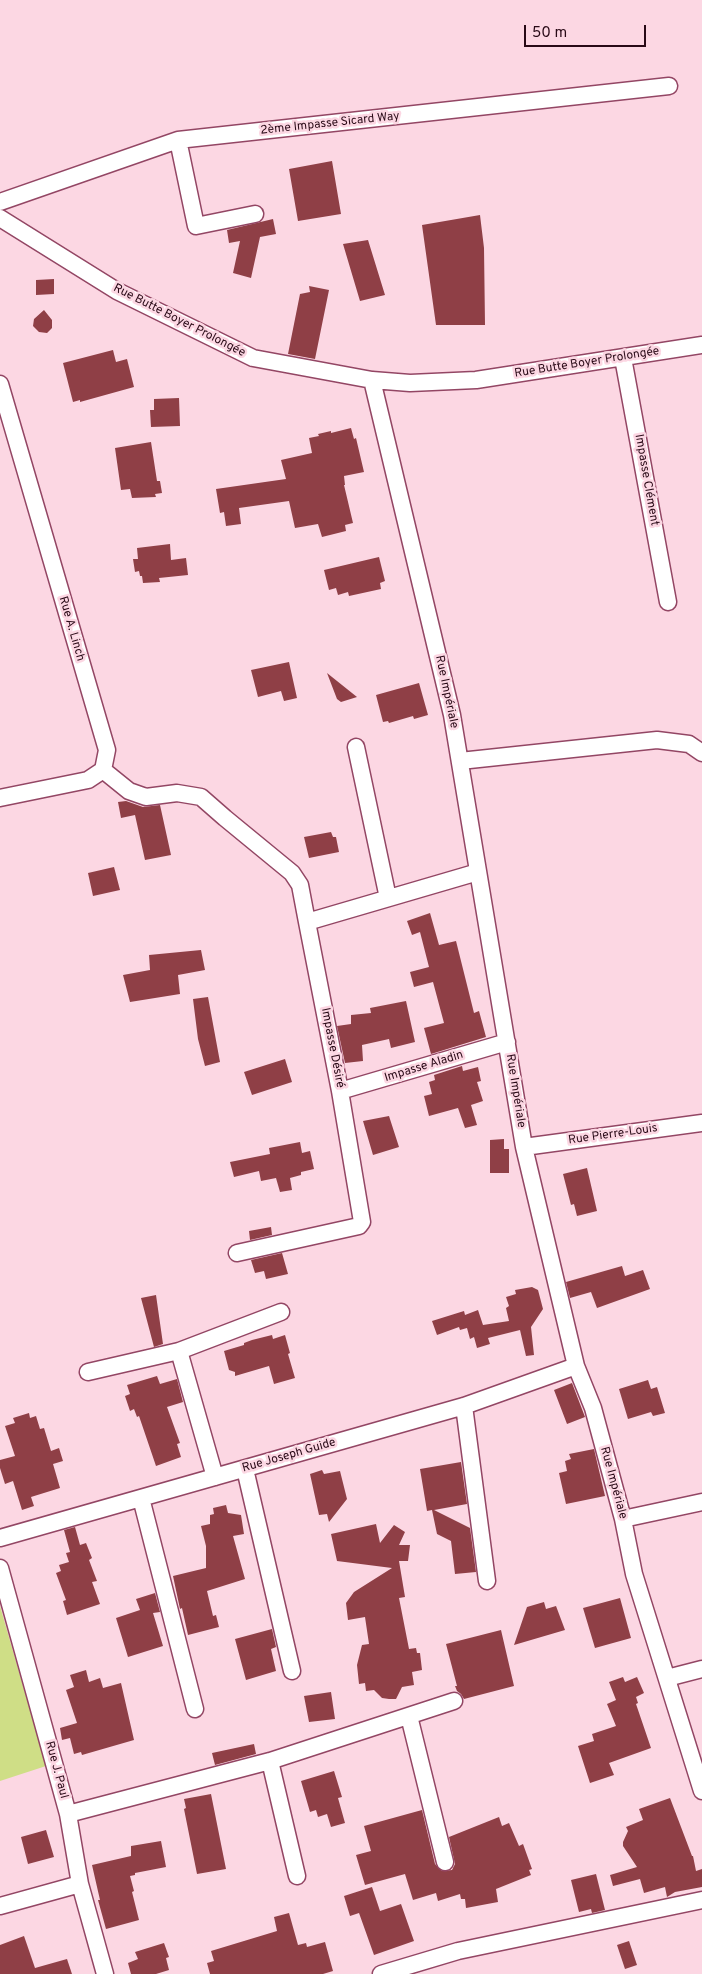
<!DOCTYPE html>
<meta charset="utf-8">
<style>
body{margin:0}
#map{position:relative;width:702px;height:1974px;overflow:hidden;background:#fcd7e3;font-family:Overpass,sans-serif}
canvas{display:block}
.scale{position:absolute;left:524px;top:25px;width:122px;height:22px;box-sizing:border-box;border:2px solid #280916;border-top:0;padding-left:6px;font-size:15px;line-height:18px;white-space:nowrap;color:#280916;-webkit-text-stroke:4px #fcd7e3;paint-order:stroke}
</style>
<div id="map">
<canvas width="702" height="1974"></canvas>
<div class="scale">50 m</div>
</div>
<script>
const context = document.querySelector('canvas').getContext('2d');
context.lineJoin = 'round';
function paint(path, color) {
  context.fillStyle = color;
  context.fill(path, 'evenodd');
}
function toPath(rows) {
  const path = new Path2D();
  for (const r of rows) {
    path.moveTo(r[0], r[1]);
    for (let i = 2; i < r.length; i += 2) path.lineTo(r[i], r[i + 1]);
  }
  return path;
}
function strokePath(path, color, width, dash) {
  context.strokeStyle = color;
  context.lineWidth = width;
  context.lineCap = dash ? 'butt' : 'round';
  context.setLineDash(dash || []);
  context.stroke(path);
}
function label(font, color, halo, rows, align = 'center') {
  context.font = font + ' Overpass,sans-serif';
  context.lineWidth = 5;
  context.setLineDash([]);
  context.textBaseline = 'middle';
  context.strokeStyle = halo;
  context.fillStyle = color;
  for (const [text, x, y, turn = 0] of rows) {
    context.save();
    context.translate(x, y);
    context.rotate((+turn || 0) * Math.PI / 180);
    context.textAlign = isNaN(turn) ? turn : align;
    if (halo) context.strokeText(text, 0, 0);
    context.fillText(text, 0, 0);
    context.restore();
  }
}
const green = toPath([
 [0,1606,46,1766,0,1781]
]);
const building = toPath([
 [332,161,341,214,298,221,289,169],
 [480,215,484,248,485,325,436,325,422,225],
 [273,219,276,234,260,237,251,278,233,273,240,241,229,243,227,230],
 [368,240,385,295,360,301,343,244],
 [54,279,54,294,36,295,36,280],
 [309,286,329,290,315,359,288,354,300,294,310,292],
 [44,310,52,320,52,328,47,333,39,332,33,326,34,319],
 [113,350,116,362,127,359,134,387,80,402,80,400,73,402,63,363],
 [179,398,180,426,151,427,150,410,154,410,154,399],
 [351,428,354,439,356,438,364,472,344,476,345,485,344,485,353,523,345,525,346,531,322,537,318,524,295,528,289,501,239,508,241,524,226,526,224,512,220,513,216,489,286,479,281,460,312,453,309,438,319,436,318,434,331,431,331,433],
 [151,442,157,481,160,481,162,493,155,494,156,497,132,498,130,489,121,490,115,448],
 [170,544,171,560,186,558,188,575,159,578,160,582,143,583,142,576,140,576,139,571,135,572,133,559,138,559,137,548],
 [379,557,385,581,380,583,381,589,349,596,348,592,338,595,336,588,329,590,324,570],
 [289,662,297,698,284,701,281,691,258,697,251,670],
 [327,673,357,697,341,702,337,699],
 [419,683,428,715,414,719,413,716,389,723,388,721,383,722,376,695],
 [126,801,143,807,160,805,171,855,145,860,135,815,121,818,118,802],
 [331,832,333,837,336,837,339,852,309,858,304,837],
 [114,867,120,890,93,896,88,873],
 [430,913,439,945,456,941,474,1013,479,1011,486,1037,431,1054,424,1028,444,1023,433,982,414,987,410,972,429,967,420,932,412,935,407,921],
 [201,950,205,970,178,975,180,994,130,1002,123,975,150,970,149,955],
 [208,997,220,1062,205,1066,198,1039,193,999],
 [406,1001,415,1042,391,1048,389,1039,362,1045,363,1061,345,1063,337,1026,351,1024,351,1015,371,1013,370,1008],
 [285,1059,292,1082,252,1095,244,1072],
 [462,1066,463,1071,478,1067,481,1081,477,1082,483,1101,471,1105,477,1125,465,1128,458,1108,429,1116,424,1096,432,1094,429,1082,435,1080,434,1075],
 [389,1116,399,1147,373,1155,363,1121],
 [504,1139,504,1149,509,1149,509,1173,490,1173,490,1140],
 [300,1142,302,1153,310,1151,314,1169,301,1172,301,1175,290,1178,292,1190,280,1192,276,1178,261,1181,259,1171,234,1177,230,1162,270,1154,269,1148],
 [587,1168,597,1211,577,1216,574,1204,571,1205,563,1174],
 [271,1227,272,1235,250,1240,249,1231],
 [282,1253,288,1274,266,1279,264,1271,255,1273,251,1260],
 [622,1266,625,1276,643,1270,650,1289,597,1308,591,1292,570,1298,566,1282],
 [532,1287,538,1290,543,1309,531,1327,534,1355,526,1356,520,1330,488,1338,490,1344,477,1348,474,1337,470,1339,467,1328,460,1330,459,1327,437,1335,432,1321,464,1311,465,1315,478,1310,483,1325,509,1321,506,1308,509,1306,506,1297,516,1294,515,1290],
 [156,1295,163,1344,154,1347,141,1298],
 [272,1335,273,1339,285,1335,290,1353,288,1354,295,1378,274,1384,269,1366,235,1376,235,1372,229,1370,224,1351,244,1345,244,1343,252,1340],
 [157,1376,160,1384,177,1379,183,1402,167,1407,180,1443,177,1444,181,1457,156,1466,139,1416,137,1417,134,1409,130,1411,125,1396,130,1394,127,1385],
 [648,1380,651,1389,657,1387,665,1413,653,1416,651,1412,628,1419,619,1389],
 [572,1383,585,1417,567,1424,554,1390],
 [29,1413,30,1418,36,1416,40,1429,44,1428,51,1451,59,1448,63,1461,53,1464,60,1488,31,1497,34,1506,22,1510,13,1481,5,1484,0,1468,0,1460,15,1456,5,1426,15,1423,13,1418],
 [594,1449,605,1496,566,1504,559,1473,567,1471,565,1461,571,1459,569,1454],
 [461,1462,467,1504,434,1510,470,1528,476,1572,455,1574,451,1541,437,1534,432,1510,427,1511,420,1469],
 [322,1470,324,1474,340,1471,347,1499,329,1522,327,1514,319,1515,310,1474],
 [226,1505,228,1513,241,1515,244,1534,233,1536,245,1579,207,1591,213,1616,216,1615,219,1627,188,1635,182,1608,180,1609,173,1576,206,1568,206,1546,201,1526,210,1524,210,1515,214,1514,213,1508],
 [376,1524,380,1543,394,1525,405,1532,399,1545,410,1545,408,1561,399,1561,405,1597,399,1598,409,1649,416,1648,417,1653,420,1653,422,1670,412,1672,414,1685,402,1687,396,1699,389,1699,382,1698,374,1690,366,1691,365,1683,359,1684,357,1665,362,1645,369,1644,365,1617,348,1620,346,1603,354,1592,392,1568,337,1561,331,1534],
 [75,1527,80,1545,86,1543,92,1558,89,1560,97,1581,92,1582,100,1604,67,1615,63,1601,66,1600,56,1573,61,1571,59,1565,69,1562,66,1553,70,1552,64,1530],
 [155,1593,160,1612,153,1613,163,1646,128,1657,116,1618,140,1610,136,1599],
 [620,1598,631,1638,595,1648,583,1608],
 [544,1602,546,1609,556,1606,565,1630,514,1645,527,1607],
 [272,1629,276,1647,271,1649,276,1671,246,1680,235,1639],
 [501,1630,514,1686,464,1699,461,1694,457,1691,455,1686,457,1686,446,1644],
 [86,1670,89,1682,100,1678,103,1688,121,1683,134,1740,82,1755,81,1752,74,1754,70,1738,62,1740,60,1728,77,1723,66,1690,74,1687,70,1675],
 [623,1677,625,1682,637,1677,644,1693,636,1697,638,1703,636,1704,651,1748,609,1763,614,1775,590,1783,578,1746,594,1741,592,1734,616,1726,607,1704,616,1700,609,1682],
 [331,1692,335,1719,309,1722,304,1696],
 [254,1744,256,1754,215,1765,212,1753],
 [334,1771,342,1797,338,1798,345,1823,331,1827,327,1814,318,1817,316,1810,310,1812,301,1781],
 [211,1794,226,1869,197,1874,184,1809,186,1808,184,1799],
 [670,1798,692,1856,693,1856,696,1871,702,1869,702,1887,675,1892,667,1897,665,1887,644,1893,640,1879,613,1886,610,1875,637,1867,623,1846,623,1842,628,1831,626,1827,643,1820,639,1809],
 [422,1810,435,1864,442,1871,452,1870,455,1864,449,1837,499,1817,502,1826,509,1823,519,1846,523,1844,532,1869,529,1870,531,1875,496,1889,498,1902,466,1908,465,1899,461,1899,460,1894,438,1901,436,1893,413,1900,405,1874,365,1885,356,1855,371,1851,364,1826],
 [46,1830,54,1857,28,1864,21,1837],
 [161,1841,166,1867,135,1873,135,1875,130,1876,134,1891,132,1892,139,1920,106,1929,98,1900,100,1900,92,1865,131,1856,131,1846],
 [596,1874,605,1910,592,1913,591,1909,579,1912,571,1880],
 [372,1887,380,1911,401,1904,414,1941,374,1955,359,1913,350,1916,344,1896],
 [289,1913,298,1945,306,1943,307,1947,325,1942,333,1971,323,1974,210,1974,207,1963,214,1961,211,1951,277,1931,274,1917],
 [24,1936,35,1968,67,1959,72,1974,0,1974,0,1945],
 [629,1941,637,1965,625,1969,617,1945],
 [164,1943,169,1957,166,1958,169,1970,156,1974,131,1974,128,1963,138,1959,135,1952]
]);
const minor = toPath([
 [178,140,196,226,255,214],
 [0,202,178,140,669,86],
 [0,218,117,291,253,358,372,380,410,383,476,380,702,345],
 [623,358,668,602],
 [372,380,452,715,524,1147,576,1366,593,1408,623,1519,634,1574,702,1791],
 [0,384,107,750,103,770,88,780,0,798],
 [356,747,388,898],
 [460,761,657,740,689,744,702,753],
 [103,770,129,791,146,797,177,793,201,797,225,818,292,873,300,885,307,922],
 [340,1091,507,1042],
 [524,1147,702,1123],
 [237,1253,359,1226,362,1222,340,1091,307,922,478,872],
 [179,1351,215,1477],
 [88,1372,179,1351,281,1312],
 [464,1406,487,1581],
 [245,1469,292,1671],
 [141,1498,195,1709],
 [623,1519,702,1502],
 [0,1538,464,1406,576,1366],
 [0,1568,68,1814,80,1884,105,1974],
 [667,1678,702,1669],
 [409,1716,445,1862],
 [270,1761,297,1876],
 [68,1814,270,1761,454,1701],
 [0,1906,80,1884],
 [381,1974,458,1951,702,1900]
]);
const streetNames = [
 ["2ème Impasse Sicard Way",330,124,-6],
 ["Rue Butte Boyer Prolongée",179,321,27],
 ["Rue Butte Boyer Prolongée",587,363,-9],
 ["Impasse Clément",646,480,80],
 ["Rue A. Linch",71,629,74],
 ["Rue Impériale",446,692,78],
 ["Impasse Désiré",332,1048,79],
 ["Impasse Aladin",424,1067,-17],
 ["Rue Impériale",515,1091,81],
 ["Rue Pierre-Louis",613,1135,-8],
 ["Rue Joseph Guide",289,1456,-16],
 ["Rue Impériale",613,1483,75],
 ["Rue J. Paul",56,1770,75]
];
paint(green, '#cfde86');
paint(building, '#8f3f46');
strokePath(minor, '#934664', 19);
strokePath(minor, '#fff', 16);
label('12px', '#280916', '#fcd7e3', streetNames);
</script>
